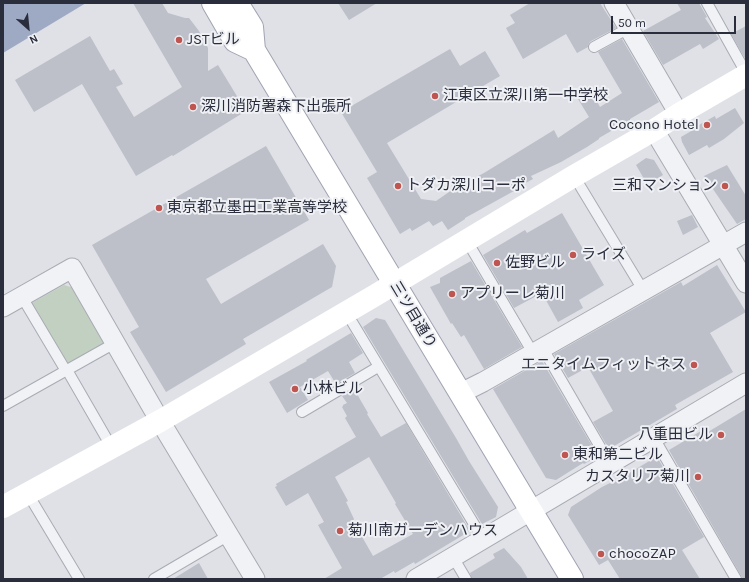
<!DOCTYPE html>
<meta charset="utf-8">
<style>
body{margin:0}
#map{position:relative;width:749px;height:582px;overflow:hidden;background:#dfe1e7;font-family:Karla,sans-serif}
canvas{display:block}
.frame{position:absolute;inset:0;border:4px solid #2a2d3c;pointer-events:none}
.north{position:absolute;left:8px;top:8px;width:40px;height:40px;-webkit-text-stroke:3px #eef0f4;paint-order:stroke;rotate:153deg;font-size:11px;font-weight:700;line-height:16px;text-align:center;color:#2a2d3c}
.north::after{content:'';display:block;margin:auto;width:14px;height:18px;background:#2a2d3c;clip-path:polygon(50% 0,100% 100%,50% 72%,0 100%)}
.scale{position:absolute;left:611px;top:16px;width:125px;height:18px;box-sizing:border-box;border:2px solid #2a2d3c;border-top:0;padding-left:5px;font-size:12px;line-height:14px;white-space:nowrap;color:#2a2d3c;-webkit-text-stroke:3px #eef0f4;paint-order:stroke}
</style>
<div id="map">
<canvas width="749" height="582"></canvas>
<div class="frame"></div>
<div class="north">N</div>
<div class="scale">50 m</div>
</div>
<script>
const context = document.querySelector('canvas').getContext('2d');
context.lineJoin = 'round';
function paint(path, color) {
  context.fillStyle = color;
  context.fill(path, 'evenodd');
}
function toPath(rows) {
  const path = new Path2D();
  for (const r of rows) {
    path.moveTo(r[0], r[1]);
    for (let i = 2; i < r.length; i += 2) path.lineTo(r[i], r[i + 1]);
  }
  return path;
}
function strokePath(path, color, width, dash) {
  context.strokeStyle = color;
  context.lineWidth = width;
  context.lineCap = dash ? 'butt' : 'round';
  context.setLineDash(dash || []);
  context.stroke(path);
}
function label(font, color, halo, rows, align = 'center') {
  context.font = font + ' Karla,"Noto Sans JP",sans-serif';
  context.lineWidth = 4;
  context.setLineDash([]);
  context.textBaseline = 'middle';
  context.strokeStyle = halo;
  context.fillStyle = color;
  for (const [text, x, y, turn = 0] of rows) {
    context.save();
    context.translate(x, y);
    context.rotate((+turn || 0) * Math.PI / 180);
    context.textAlign = isNaN(turn) ? turn : align;
    if (halo) context.strokeText(text, 0, 0);
    context.fillText(text, 0, 0);
    context.restore();
  }
}
const green = toPath([
 [64,285,74,288,106,342,65,365,30,304]
]);
const water = toPath([
 [3,3,86,3,3,53]
]);
const building = toPath([
 [133,3,162,3,168,13,185,18,189,18,199,31,208,48,208,71,218,65,246,111,173,156,172,155,136,176,82,84,34,112,15,80,90,36,110,71,114,69,123,84,116,87,134,117,182,87],
 [338,3,377,3,349,20],
 [530,3,600,3,616,28,591,41,589,43,588,47,577,53,566,34,523,59,506,28,515,23,510,15],
 [677,3,699,3,707,17,705,18,719,39,703,49,700,44,663,65,643,31,681,10],
 [746,26,746,60,731,34],
 [622,39,659,102,630,119,630,120,599,138,599,139,587,147,561,162,531,176,533,179,522,185,523,186,465,218,465,219,448,230,442,221,433,226,429,221,412,231,410,228,400,234,367,178,377,172,341,112,450,49,460,66,485,51,500,76,387,143,421,199,436,201,452,190,484,173,554,130,558,138,589,117,578,99,591,91,600,107,622,93,598,52],
 [735,108,744,123,724,139,709,148,707,145,689,155,682,142,681,137,698,127,697,126,715,116,716,119],
 [266,146,309,220,206,279,221,304,323,244,336,266,332,287,243,339,246,344,166,392,130,332,139,327,92,245],
 [646,158,654,160,663,175,647,184,636,165],
 [727,165,746,196,746,219,737,224,704,176],
 [562,213,604,285,579,300,583,308,558,322,542,293,514,308,483,255,525,230,527,233],
 [692,215,698,227,683,235,677,221],
 [471,261,522,347,484,369,464,335,461,337,452,323,451,324,430,287,440,283,440,278],
 [717,265,746,312,710,333,733,372,675,405,677,409,609,449,593,422,613,411,588,367,568,378,554,354,681,282,683,286],
 [376,318,385,320,456,438,469,461,498,507,496,517,482,524,363,327],
 [351,333,363,353,349,362,355,373,336,384,328,371,300,387,308,400,287,413,269,382,307,361,306,360],
 [542,361,598,456,584,464,583,463,556,480,546,478,493,389],
 [354,389,368,413,367,414,381,437,406,423,470,531,415,564,414,562,395,573,394,571,380,579,324,579,342,568,318,525,324,522,308,493,286,506,275,487,277,486,276,484,356,437,345,418,347,416,342,407,343,406,343,405,347,403,342,396],
 [369,457,396,503,395,504,413,534,373,556,353,521,354,519,346,502,348,501,335,477],
 [746,409,746,579,743,579,669,450,701,431,703,435],
 [656,457,657,457,704,537,682,550,700,579,620,579,608,560,599,565,568,515,571,507,602,487,610,483,611,484],
 [504,548,521,567,528,579,472,579,470,573,495,558,493,554],
 [199,563,208,579,173,579]
]);
const lane = toPath([
 [707,3,746,73],
 [594,47,629,28],
 [574,176,643,290],
 [467,241,533,353],
 [22,297,66,371],
 [346,312,483,539],
 [542,347,610,464],
 [67,370,112,448],
 [3,406,115,343],
 [302,412,378,367],
 [654,438,736,579],
 [28,494,79,579],
 [453,557,466,579],
 [154,579,229,535]
]);
const street = toPath([
 [614,3,679,114],
 [654,130,746,283],
 [3,307,72,268,160,421,255,579],
 [461,393,483,382,746,232],
 [416,579,746,383]
]);
const secondary = toPath([
 [3,507,160,421,374,296,574,176,654,130,679,114,746,75]
]);
const primary = toPath([
 [213,3,235,41,254,50],
 [237,3,252,27,254,50,572,579]
]);
const markers = [
 [179,40,4,"#bf5550"],
 [435,96,4,"#bf5550"],
 [193,107,4,"#bf5550"],
 [707,125,4,"#bf5550"],
 [398,186,4,"#bf5550"],
 [725,186,4,"#bf5550"],
 [159,208,4,"#bf5550"],
 [573,255,4,"#bf5550"],
 [497,263,4,"#bf5550"],
 [452,294,4,"#bf5550"],
 [694,365,4,"#bf5550"],
 [295,389,4,"#bf5550"],
 [721,435,4,"#bf5550"],
 [565,455,4,"#bf5550"],
 [698,477,4,"#bf5550"],
 [340,531,4,"#bf5550"],
 [601,554,4,"#bf5550"]
];
const poiNames = [
 ["JSTビル",187,40],
 ["江東区立深川第一中学校",443,96],
 ["深川消防署森下出張所",201,107],
 ["Cocono Hotel",699,125,"right"],
 ["トダカ深川コーポ",406,186],
 ["三和マンション",717,186,"right"],
 ["東京都立墨田工業高等学校",167,208],
 ["ライズ",581,255],
 ["佐野ビル",505,263],
 ["アプリーレ菊川",460,294],
 ["エニタイムフィットネス",686,365,"right"],
 ["小林ビル",303,389],
 ["八重田ビル",713,435,"right"],
 ["東和第二ビル",573,455],
 ["カスタリア菊川",690,477,"right"],
 ["菊川南ガーデンハウス",348,531],
 ["chocoZAP",609,554]
];
const streetNames = [
 ["三ツ目通り",413,315,59]
];
paint(green, '#c2d0c1');
paint(water, '#9ea9c3');
paint(building, '#bdbfc9');
strokePath(lane, '#a9abb4', 12);
strokePath(street, '#a9abb4', 21);
strokePath(primary, '#a0a3b1', 24);
strokePath(lane, '#f1f2f5', 10);
strokePath(street, '#f1f2f5', 19);
strokePath(secondary, '#fff', 22);
strokePath(primary, '#fff', 22);
for (const [x, y, r, color] of markers) {
  const dot = new Path2D();
  dot.arc(x, y, r, 0, 2 * Math.PI);
  context.fillStyle = color;
  context.fill(dot);
  strokePath(dot, '#eef0f4', 1.5);
}
label('15px', '#2a2d3c', '#eef0f4', poiNames, 'left');
label('15px', '#2a2d3c', '#eef0f4', streetNames);
</script>
